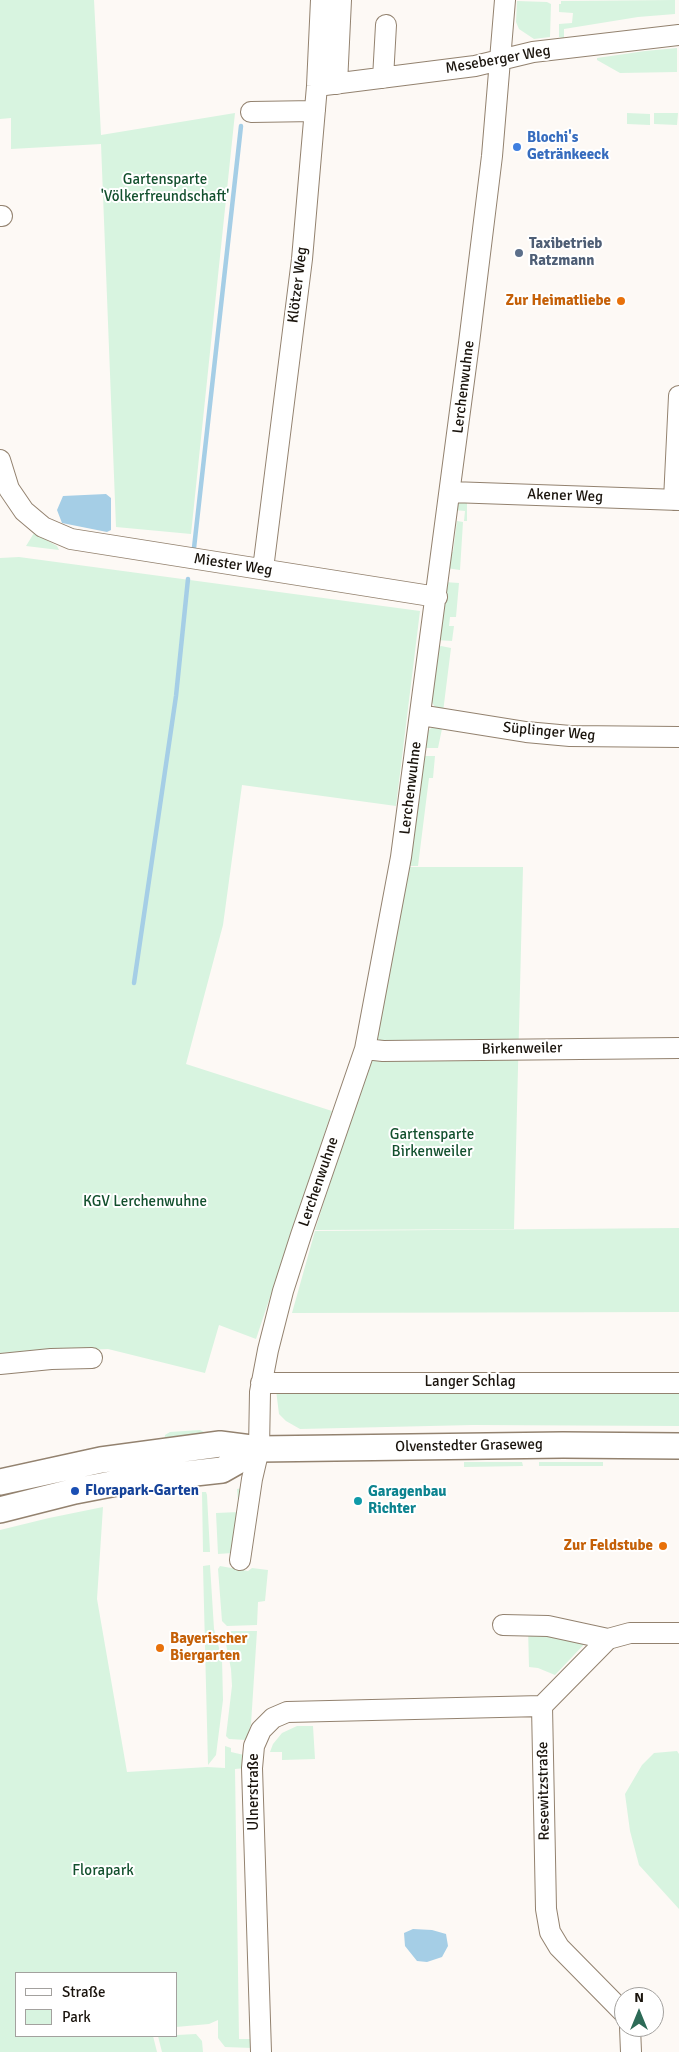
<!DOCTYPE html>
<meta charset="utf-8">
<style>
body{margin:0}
#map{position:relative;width:679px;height:2052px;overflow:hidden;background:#fdf9f5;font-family:Signika,sans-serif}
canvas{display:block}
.legend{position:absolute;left:15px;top:1972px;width:162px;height:65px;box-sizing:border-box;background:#fff;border:1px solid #a3a19e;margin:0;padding:6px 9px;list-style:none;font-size:15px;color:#1a140d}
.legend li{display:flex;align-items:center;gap:10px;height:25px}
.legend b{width:25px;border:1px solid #a3a19e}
.north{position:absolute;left:614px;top:1987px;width:50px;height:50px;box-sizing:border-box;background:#fff;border:1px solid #a3a19e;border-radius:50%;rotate:0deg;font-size:14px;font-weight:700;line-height:20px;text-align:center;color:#1a140d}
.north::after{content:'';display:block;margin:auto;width:18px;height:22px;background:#2d6b57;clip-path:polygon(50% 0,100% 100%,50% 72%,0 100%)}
</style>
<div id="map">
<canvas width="679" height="2052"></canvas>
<ul class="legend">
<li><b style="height:6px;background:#fff"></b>Straße</li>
<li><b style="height:14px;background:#d8f4e0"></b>Park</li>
</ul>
<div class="north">N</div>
</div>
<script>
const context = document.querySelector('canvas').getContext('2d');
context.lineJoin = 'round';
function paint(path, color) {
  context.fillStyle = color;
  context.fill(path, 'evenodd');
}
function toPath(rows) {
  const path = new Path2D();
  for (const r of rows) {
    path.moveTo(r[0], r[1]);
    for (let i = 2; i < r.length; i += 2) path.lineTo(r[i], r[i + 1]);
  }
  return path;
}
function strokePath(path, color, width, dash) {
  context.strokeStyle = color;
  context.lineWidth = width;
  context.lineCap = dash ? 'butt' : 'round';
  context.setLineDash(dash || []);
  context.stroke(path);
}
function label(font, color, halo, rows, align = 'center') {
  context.font = font + ' Signika,sans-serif';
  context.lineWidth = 4;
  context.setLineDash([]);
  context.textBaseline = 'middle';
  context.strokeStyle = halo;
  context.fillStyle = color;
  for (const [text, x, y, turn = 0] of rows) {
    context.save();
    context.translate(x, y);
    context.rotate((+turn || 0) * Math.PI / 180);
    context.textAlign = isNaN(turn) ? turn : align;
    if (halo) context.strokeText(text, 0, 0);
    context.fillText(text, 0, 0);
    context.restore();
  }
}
const green = toPath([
 [0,0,94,0,101,135,235,113,191,534,116,527,101,144,11,149,11,118,0,119],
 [675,0,675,14,638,17,564,29,564,38,559,37,559,24,572,23,573,13,559,12,559,4,561,4,561,1],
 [517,1,547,2,551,4,550,37,534,39,519,29,516,22],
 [677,48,677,72,620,73,597,60,597,58,645,51],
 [627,113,650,114,650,125,627,124],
 [654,113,678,113,677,125,654,124],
 [467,498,467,521,464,521,465,511,454,510,457,502],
 [457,521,463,522,460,570,446,568,448,552,453,552],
 [34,533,57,546,59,550,26,546],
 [19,557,420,611,396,806,242,785,223,925,186,1064,332,1111,256,1339,219,1325,205,1373,108,1349,0,1353,0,558],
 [444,582,459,583,456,617,450,617,449,626,454,626,452,641,436,640],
 [441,646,451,648,443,712,436,709,430,699,435,648],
 [443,724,438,748,423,748,426,732,433,727],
 [422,756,435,756,433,778,429,778,418,866,406,866],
 [409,867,523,867,514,1229,315,1230,367,1067],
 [679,1228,679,1312,292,1313,315,1231],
 [679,1387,679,1426,473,1425,300,1429,286,1421,279,1414,276,1390],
 [200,1430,208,1434,164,1442,165,1435,170,1432],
 [464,1462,522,1462,523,1466,464,1467],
 [539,1462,603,1462,603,1466,539,1466],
 [243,1488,232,1553,218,1554,216,1513,239,1512,237,1489],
 [202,1492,206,1492,207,1495,210,1552,203,1552],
 [103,1507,97,1599,127,1772,207,1767,225,1768,225,1746,231,1748,231,1752,244,1755,246,1768,235,1769,239,2039,251,2039,252,2048,225,2047,218,2038,218,2020,209,2024,176,2027,176,1973,16,1973,16,2036,153,2036,157,2052,0,2052,0,1530,49,1518],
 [210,1565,214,1629,222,1659,223,1700,216,1755,208,1765,203,1566],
 [220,1566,248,1571,252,1568,268,1570,265,1601,258,1602,257,1625,227,1626,222,1621,218,1569],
 [528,1627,591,1637,555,1675,538,1668,529,1667],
 [225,1631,257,1631,251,1724,246,1740,229,1739,226,1736,232,1686,231,1669,224,1634],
 [297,1726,313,1726,315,1759,282,1760,282,1752,270,1752,273,1744,282,1733],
 [677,1751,679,1754,679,1909,639,1865,630,1831,625,1794,642,1765,654,1753],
 [196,2034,202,2041,203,2052,162,2052,158,2036]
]);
const water = toPath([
 [106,494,111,498,111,530,107,532,62,523,57,510,63,496],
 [413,1929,432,1930,446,1934,448,1946,442,1957,427,1962,417,1961,405,1946,404,1933]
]);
const stream = toPath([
 [194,548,241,126],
 [134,983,176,696,188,579]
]);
const minor = toPath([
 [383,78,386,25],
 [337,84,341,0],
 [317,86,475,66,533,52,679,35],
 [251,112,315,111],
 [0,216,2,216],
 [0,460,9,489,24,511,43,527,71,539,437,597],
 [451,492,679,500],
 [674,500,679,396],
 [263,569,302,259,317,86,321,0],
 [420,715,526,732,570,736,679,737],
 [365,1049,383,1051,679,1048],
 [0,1364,51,1359,92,1358],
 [261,1383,679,1383],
 [240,1560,252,1479,259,1449,260,1392,268,1350,283,1291,301,1235,365,1049,401,857,469,343,492,156,505,0],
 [503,1625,548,1626,608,1639],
 [624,2013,559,1947,550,1932,546,1909,542,1706,608,1639,630,1633,679,1633],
 [630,2027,631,2052],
 [261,2052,252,1768,254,1746,261,1730,273,1718,287,1712,542,1706]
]);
const major = toPath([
 [0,1482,101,1460,220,1444,259,1449,563,1445,679,1446],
 [0,1510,75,1491,132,1480,222,1470,259,1449]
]);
const markers = [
 [517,147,5,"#3f7fe0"],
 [519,253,5,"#5c6f8a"],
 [621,301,5,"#e8710a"],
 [75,1491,5,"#1a4fb4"],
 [358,1501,5,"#0f9aa8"],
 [663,1546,5,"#e8710a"],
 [160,1648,5,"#e8710a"]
];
const streetNames = [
 ["Meseberger Weg",498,60,-10],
 ["Klötzer Weg",298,285,-83],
 ["Lerchenwuhne",464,387,-83],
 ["Akener Weg",565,496,2],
 ["Miester Weg",233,565,9],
 ["Süplinger Weg",549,732,5],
 ["Lerchenwuhne",411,788,-83],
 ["Birkenweiler",522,1049,-1],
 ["Lerchenwuhne",319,1182,-71],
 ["Langer Schlag",470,1382],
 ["Olvenstedter Graseweg",469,1446,-1],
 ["Resewitzstraße",544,1791,-91],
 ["Ulnerstraße",254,1792,-90]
];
const shopNames = [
 ["Blochi's",527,138],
 ["Getränkeeck",527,155]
];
const parkNames = [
 ["Gartensparte",165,180],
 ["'Völkerfreundschaft'",165,197],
 ["Gartensparte",432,1135],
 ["Birkenweiler",432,1152],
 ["KGV Lerchenwuhne",145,1202],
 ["Florapark",103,1871]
];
const serviceNames = [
 ["Taxibetrieb",529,244],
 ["Ratzmann",529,261]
];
const foodNames = [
 ["Zur Heimatliebe",611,301],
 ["Zur Feldstube",653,1546],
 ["Bayerischer",170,1639,"left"],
 ["Biergarten",170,1656,"left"]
];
const transitNames = [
 ["Florapark-Garten",85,1491]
];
const cultureNames = [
 ["Garagenbau",368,1492],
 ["Richter",368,1509]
];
paint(green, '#d8f4e0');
paint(water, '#a5cee6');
strokePath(stream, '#a5cee6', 4.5);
strokePath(minor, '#93826f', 22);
strokePath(major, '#93826f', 28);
strokePath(minor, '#fff', 20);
strokePath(major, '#fff', 25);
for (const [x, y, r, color] of markers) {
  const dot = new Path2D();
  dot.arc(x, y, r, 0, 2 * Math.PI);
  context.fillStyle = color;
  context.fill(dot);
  strokePath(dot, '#fff', 2);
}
label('15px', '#1a140d', '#fff', streetNames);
label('bold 15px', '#366cbe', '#fff', shopNames, 'left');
label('15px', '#13502e', '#fff', parkNames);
label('bold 15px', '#4e5e75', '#fff', serviceNames, 'left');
label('bold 15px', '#c56008', '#fff', foodNames, 'right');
label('bold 15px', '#164399', '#fff', transitNames, 'left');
label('bold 15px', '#0d838f', '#fff', cultureNames, 'left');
</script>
